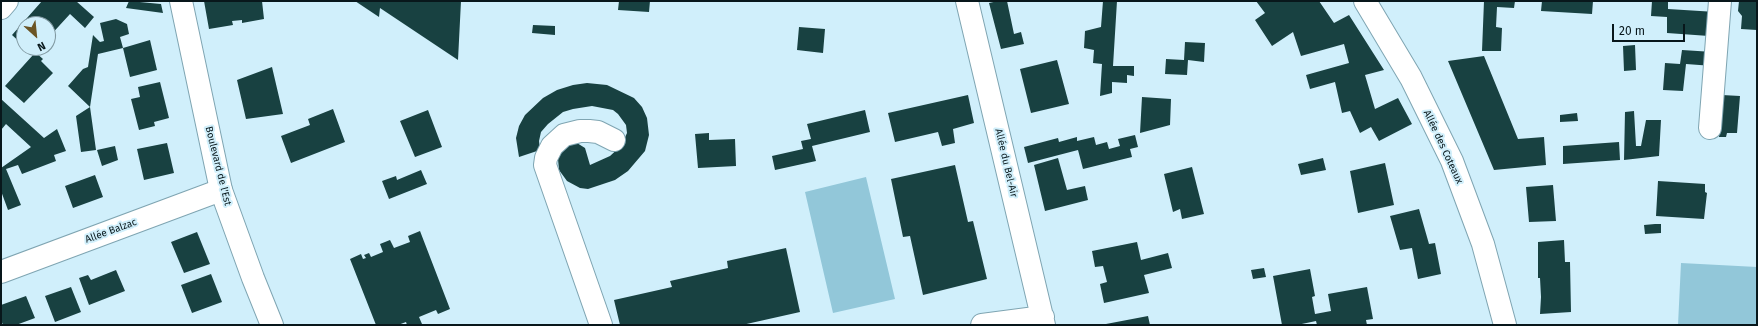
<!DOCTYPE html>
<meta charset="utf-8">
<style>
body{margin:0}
#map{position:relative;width:1758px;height:326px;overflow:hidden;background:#d0effb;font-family:"Fira Sans",sans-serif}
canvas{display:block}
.frame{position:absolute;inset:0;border:2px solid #08171b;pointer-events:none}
.north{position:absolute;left:16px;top:16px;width:40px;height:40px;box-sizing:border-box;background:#d0effb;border:1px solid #8099a1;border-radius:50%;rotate:153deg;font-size:11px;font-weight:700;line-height:16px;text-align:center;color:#08171b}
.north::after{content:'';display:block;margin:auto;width:14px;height:18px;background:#6b5525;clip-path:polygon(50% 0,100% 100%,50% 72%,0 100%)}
.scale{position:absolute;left:1612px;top:24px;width:73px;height:18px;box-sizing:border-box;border:2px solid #08171b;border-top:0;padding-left:5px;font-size:12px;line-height:14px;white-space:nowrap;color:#08171b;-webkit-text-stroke:3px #d0effb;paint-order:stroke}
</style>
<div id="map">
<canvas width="1758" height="326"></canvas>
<div class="frame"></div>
<div class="north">N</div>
<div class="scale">20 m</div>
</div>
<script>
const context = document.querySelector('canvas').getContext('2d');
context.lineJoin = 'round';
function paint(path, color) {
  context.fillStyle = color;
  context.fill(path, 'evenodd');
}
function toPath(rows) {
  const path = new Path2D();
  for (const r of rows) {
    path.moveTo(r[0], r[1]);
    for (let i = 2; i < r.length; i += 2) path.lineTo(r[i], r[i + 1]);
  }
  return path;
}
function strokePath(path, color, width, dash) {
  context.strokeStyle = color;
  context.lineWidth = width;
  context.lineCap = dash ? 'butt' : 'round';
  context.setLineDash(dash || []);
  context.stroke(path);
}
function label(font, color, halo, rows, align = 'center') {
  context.font = font + ' "Fira Sans",sans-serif';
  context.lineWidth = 4;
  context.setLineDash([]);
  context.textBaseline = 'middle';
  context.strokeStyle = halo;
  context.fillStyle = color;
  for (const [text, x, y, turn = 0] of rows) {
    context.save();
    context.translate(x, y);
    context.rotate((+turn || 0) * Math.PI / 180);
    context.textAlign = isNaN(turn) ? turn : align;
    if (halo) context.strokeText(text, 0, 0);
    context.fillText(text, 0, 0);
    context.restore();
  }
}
const green = toPath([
 [866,177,895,299,833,313,805,192],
 [1681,263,1757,267,1757,325,1678,325]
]);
const building = toPath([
 [42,1,76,1,94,17,85,28,70,14,48,38,48,24,24,24,24,46,12,35],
 [129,1,161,4,163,13,126,8],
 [204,1,262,1,264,19,242,23,242,20,232,21,233,25,209,29],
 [355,1,461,1,458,60,380,8,379,17],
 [619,1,650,1,649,12,618,10],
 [998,1,1007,1,1014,34,1021,32,1024,44,1001,49,989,3],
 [1103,1,1117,1,1113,66,1134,66,1134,76,1127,75,1127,83,1112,82,1112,93,1100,96,1102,64,1093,63,1094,50,1084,48,1085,31,1101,27],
 [1256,1,1319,1,1334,23,1349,15,1384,70,1365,75,1375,109,1398,98,1412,124,1379,141,1371,127,1360,133,1350,111,1342,113,1335,82,1310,89,1306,75,1349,63,1344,44,1301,56,1293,32,1272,46,1255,20,1265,13],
 [1484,1,1515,1,1514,8,1497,7,1496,27,1502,28,1501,51,1482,51],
 [1542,1,1593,1,1592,14,1541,11],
 [1652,1,1668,1,1668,9,1716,12,1709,36,1667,33,1667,17,1651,16],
 [1739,1,1757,1,1757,30,1741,29,1742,16,1738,11],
 [116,19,127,24,129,34,120,37,123,48,150,40,157,70,130,77,123,48,98,54,90,107,68,86,83,69,88,67,93,35,100,42,104,41,100,23],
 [533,25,555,26,555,35,532,33],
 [799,27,825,29,823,53,797,50],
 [1185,42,1205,43,1204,62,1188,60,1187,75,1165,74,1166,59,1184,60],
 [1635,45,1636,70,1624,71,1623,46],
 [26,48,39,48,35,52,43,59,41,61,53,73,24,103,5,86,33,55],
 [1682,50,1713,52,1713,66,1686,64,1683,91,1663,90,1665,63,1680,64],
 [1484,56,1518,139,1544,137,1546,165,1494,170,1448,61],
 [1057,60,1069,104,1031,113,1020,69],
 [272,67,283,114,246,119,237,80],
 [160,82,169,118,154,122,155,126,139,130,131,99,140,97,138,87],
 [587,83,607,85,634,98,642,107,647,118,649,135,645,151,628,171,615,180,588,189,580,188,567,181,559,170,558,159,562,152,572,143,577,143,585,148,590,165,610,156,621,146,627,133,626,125,618,114,613,110,592,106,573,109,563,112,548,124,541,132,539,141,540,150,519,157,516,138,519,126,525,115,543,98,557,90,573,85],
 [968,95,974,123,953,129,955,143,942,146,938,132,895,142,888,113],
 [1722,95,1740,96,1737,133,1727,133,1726,137,1719,137],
 [1142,97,1171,99,1170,125,1140,133],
 [1,99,44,138,57,129,66,151,54,155,56,161,22,174,18,165,6,169,21,205,8,210,1,191,1,168,31,147,6,124,1,130],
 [90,107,96,150,81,152,76,116],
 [333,109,345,142,291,163,281,136,310,125,308,119],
 [428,110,442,147,415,157,400,121],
 [865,110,870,132,812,146,816,161,775,170,772,156,803,149,801,141,811,139,807,124],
 [1634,111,1636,146,1641,146,1646,120,1661,120,1659,156,1624,160,1625,112],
 [1577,113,1578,121,1560,122,1560,115],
 [709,133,709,140,735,139,736,166,698,168,695,134],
 [1135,135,1138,147,1130,149,1132,157,1083,169,1078,150,1028,163,1024,147,1058,138,1059,142,1077,137,1077,141,1094,137,1096,145,1107,142,1109,149,1120,146,1118,139],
 [1619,142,1620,160,1563,164,1563,146],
 [167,143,174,173,144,180,137,149],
 [115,146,118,160,102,166,97,150],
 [1058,158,1067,190,1085,186,1088,200,1045,211,1034,165],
 [1323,158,1326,170,1301,175,1298,164],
 [1385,163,1394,205,1358,213,1350,171],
 [955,165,968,222,973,221,987,279,923,295,910,236,903,237,891,179],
 [1192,167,1204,214,1182,219,1180,209,1173,212,1164,174],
 [421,170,427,184,389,199,382,181,396,176,397,180],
 [95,175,103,197,73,208,65,186],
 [1658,181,1705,184,1705,192,1707,193,1704,219,1656,216],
 [1553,185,1556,221,1529,222,1526,187],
 [1419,209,1429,244,1435,243,1441,274,1418,279,1412,248,1400,250,1390,216],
 [1655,224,1661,224,1661,233,1645,234,1644,225],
 [420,231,450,309,438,314,436,310,419,317,422,324,420,325,407,325,406,322,398,325,376,325,350,259,361,254,363,259,366,258,364,255,369,253,371,257,383,252,380,244,390,240,394,248,410,242,408,236],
 [197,232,210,264,184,273,171,242],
 [1564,240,1565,262,1570,262,1571,312,1540,314,1541,297,1540,278,1538,278,1538,242],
 [1137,242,1141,260,1168,253,1172,268,1144,275,1149,293,1104,303,1100,284,1107,282,1103,266,1095,267,1092,251],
 [786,248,800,312,742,325,620,325,614,300,672,287,670,281,728,268,727,261],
 [1264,268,1266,277,1253,279,1251,270],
 [1310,269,1315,296,1312,297,1315,314,1331,311,1328,294,1367,287,1373,319,1366,320,1367,325,1317,325,1316,321,1297,325,1282,325,1273,276],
 [116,270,125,291,89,305,79,278,88,275,91,280],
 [211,274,222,302,192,313,181,285],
 [71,287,81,312,55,322,45,296],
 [26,296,35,318,16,325,3,325,1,320,1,305],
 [1148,316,1150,325,1106,325,1106,324]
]);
const minor = toPath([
 [967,1,1044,325],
 [1365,1,1411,78,1452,161,1483,244,1505,325],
 [1710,128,1720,1],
 [1,272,221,190],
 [601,325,545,165,546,158,552,146,564,135,580,131,589,131,598,132,614,140],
 [982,325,1043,317]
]);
const major = toPath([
 [181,1,221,190,253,278,272,325],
 [1,8,7,1]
]);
const streetNames = [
 ["Allée des Coteaux",1443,147,65],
 ["Allée du Bel-Air",1006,163,77],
 ["Boulevard de l'Est",218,166,76],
 ["Allée Balzac",111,231,-20]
];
paint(green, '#92c7d9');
paint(building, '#184141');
strokePath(minor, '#7fa5b2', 24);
strokePath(major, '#7fa5b2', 24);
strokePath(minor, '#fff', 22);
strokePath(major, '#fff', 22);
label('10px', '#08171b', '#d0effb', streetNames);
</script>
